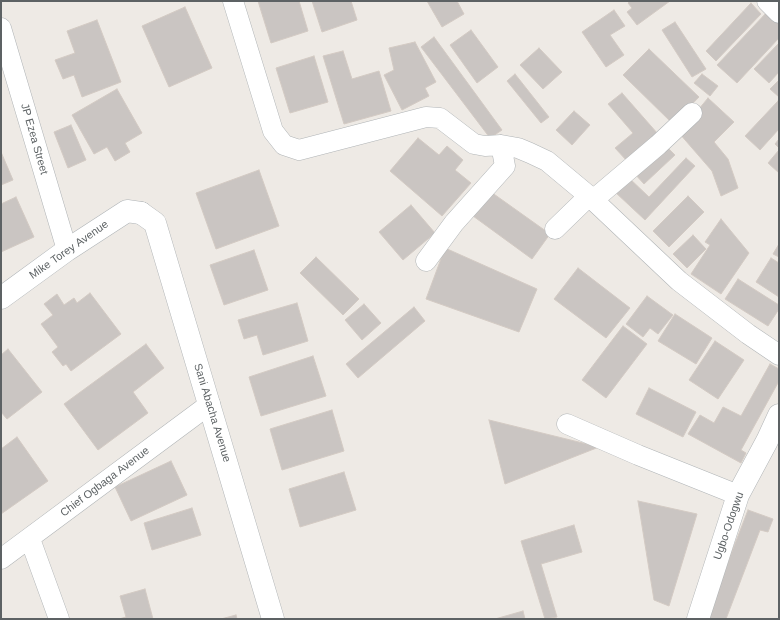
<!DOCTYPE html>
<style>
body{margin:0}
#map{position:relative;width:780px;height:620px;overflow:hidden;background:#eeeae5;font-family:Helvetica,sans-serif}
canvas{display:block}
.frame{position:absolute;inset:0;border:2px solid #5d6264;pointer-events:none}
</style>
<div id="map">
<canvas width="780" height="620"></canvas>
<div class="frame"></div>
</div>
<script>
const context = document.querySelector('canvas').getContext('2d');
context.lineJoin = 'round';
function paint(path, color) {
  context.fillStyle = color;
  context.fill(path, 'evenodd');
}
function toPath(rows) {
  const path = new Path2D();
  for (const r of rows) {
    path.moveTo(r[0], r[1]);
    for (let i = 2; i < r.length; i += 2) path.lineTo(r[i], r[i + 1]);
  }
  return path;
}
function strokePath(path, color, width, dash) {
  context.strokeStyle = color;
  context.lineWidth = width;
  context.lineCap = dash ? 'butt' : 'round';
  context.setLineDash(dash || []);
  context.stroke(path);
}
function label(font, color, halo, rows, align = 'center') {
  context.font = font + ' Helvetica,sans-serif';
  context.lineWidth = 3;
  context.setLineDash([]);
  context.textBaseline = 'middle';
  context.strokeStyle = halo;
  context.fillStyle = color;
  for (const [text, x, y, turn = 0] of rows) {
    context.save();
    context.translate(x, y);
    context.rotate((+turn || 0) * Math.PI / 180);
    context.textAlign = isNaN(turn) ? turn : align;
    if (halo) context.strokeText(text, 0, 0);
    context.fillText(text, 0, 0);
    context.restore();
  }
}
const building = toPath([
 [258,1,299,1,308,31,271,43,258,1],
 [312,1,351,1,357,20,322,32,312,1],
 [427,1,457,1,464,14,442,27,427,1],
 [630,1,670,1,637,25,627,12,632,8,628,3,630,1],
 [751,3,761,14,716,61,706,51,751,3],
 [185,7,212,68,169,87,142,26,185,7],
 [614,10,625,26,610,35,624,55,606,67,582,32,614,10],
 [768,11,779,22,779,38,737,83,717,65,768,11],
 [97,20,121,82,82,97,74,75,63,79,55,60,75,53,67,31,97,20],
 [675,22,706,69,692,77,662,30,675,22],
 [471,30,498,67,477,83,450,45,471,30],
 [434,37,502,130,490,138,421,47,434,37],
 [415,42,436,82,425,88,429,96,402,110,384,75,394,70,389,48,415,42],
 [779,43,779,72,769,83,754,69,779,43],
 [539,48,562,72,543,89,520,65,539,48],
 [649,49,699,97,673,124,623,75,649,49],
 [343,51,352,79,379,71,391,111,344,124,323,56,343,51],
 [314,56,328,102,290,113,276,68,314,56],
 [515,74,549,117,541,123,507,81,515,74],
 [702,74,718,86,710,96,694,83,702,74],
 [779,80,779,97,770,89,779,80],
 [117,89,142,133,125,143,130,152,115,161,107,147,94,154,72,115,117,89],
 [622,93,658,134,627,161,615,148,633,133,608,104,622,93],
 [708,98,734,122,714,142,728,159,738,188,721,196,712,171,679,133,708,98],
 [778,101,779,102,779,129,760,150,745,136,778,101],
 [574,111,590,125,572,145,556,130,574,111],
 [71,125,86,160,68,168,54,132,71,125],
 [418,138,439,155,447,146,463,160,455,170,471,183,442,216,390,171,418,138],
 [779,139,779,148,775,144,779,139],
 [664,144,675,155,644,184,634,173,664,144],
 [779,150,779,173,768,163,779,150],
 [1,152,13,180,1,185,1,152],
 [686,158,695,166,645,220,615,192,628,177,649,197,686,158],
 [259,170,279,226,216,249,196,193,259,170],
 [491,192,550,234,532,259,473,216,491,192],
 [688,196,704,212,669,247,653,231,688,196],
 [16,197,34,237,1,252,1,204,16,197],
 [411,205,435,233,403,260,379,232,411,205],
 [721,219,749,253,721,294,691,274,710,245,705,242,721,219],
 [693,235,706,249,687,268,673,254,693,235],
 [779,244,779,257,773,254,779,244],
 [445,248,537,289,519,332,426,299,445,248],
 [254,250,268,290,224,305,210,265,254,250],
 [316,257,359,299,343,315,300,273,316,257],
 [771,258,779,263,779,297,756,282,771,258],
 [578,268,630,308,606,338,554,299,578,268],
 [738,279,779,305,779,309,768,326,725,299,738,279],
 [90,293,121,334,71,371,66,364,63,366,52,352,58,347,41,324,53,315,44,304,57,294,64,305,74,298,77,303,90,293],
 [647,296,673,315,658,334,650,328,643,337,626,324,647,296],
 [297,303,308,341,263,355,257,335,244,339,238,320,297,303],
 [364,304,381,323,362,340,345,320,364,304],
 [414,307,425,321,358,378,346,364,414,307],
 [675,314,712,338,696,364,658,341,675,314],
 [623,326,647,344,606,398,582,380,623,326],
 [715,341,744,360,718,399,689,380,715,341],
 [146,344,164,368,133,392,148,413,98,450,64,404,146,344],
 [8,349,42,392,7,419,1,412,1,355,8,349],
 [313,356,326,396,261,416,249,377,313,356],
 [770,364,779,369,779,381,741,450,746,453,741,463,688,434,700,415,714,423,723,407,741,416,770,364],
 [649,388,696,412,683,437,636,414,649,388],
 [332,410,344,451,282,470,270,429,332,410],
 [489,420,599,447,505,484,489,420],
 [17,437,48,481,1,514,1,449,17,437],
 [171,461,187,495,131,521,115,487,171,461],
 [344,472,356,510,300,527,289,489,344,472],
 [638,501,697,514,669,606,654,600,638,501],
 [192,508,201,535,152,550,144,523,192,508],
 [748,510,773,519,768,532,760,530,726,619,706,619,748,510],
 [574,525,582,552,541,564,557,617,545,619,521,541,574,525],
 [145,589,153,619,119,619,126,617,120,596,145,589],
 [523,611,525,619,495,619,523,611],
 [236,615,237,619,221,619,236,615]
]);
const minor = toPath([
 [233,1,273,131,284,145,299,150,426,117,440,118,474,144,485,146,501,145,518,148,530,153,547,161,589,196,679,281,748,334,779,355],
 [767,1,779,13],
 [1,28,67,250],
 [593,200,658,145,692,113],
 [555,229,589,196],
 [426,261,454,223,505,166,501,145],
 [567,424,638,455,738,495],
 [30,539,59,619],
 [1,559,210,404]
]);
const tertiary = toPath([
 [141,213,155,223,273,619],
 [698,619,738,495,767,441,779,415]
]);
const secondary = toPath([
 [1,298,67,250,127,211,141,213]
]);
const streetNames = [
 ["JP Ezea Street",34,139,74],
 ["Mike Torey Avenue",69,250,-35],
 ["Sani Abacha Avenue",212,413,73],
 ["Chief Ogbaga Avenue",105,482,-37],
 ["Ugbo-Odogwu",729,526,-71]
];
paint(building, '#cac5c2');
strokePath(building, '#d3cac3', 1);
strokePath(minor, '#b0b4b6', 21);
strokePath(tertiary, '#b0b4b6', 23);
strokePath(secondary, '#afb4b7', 23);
strokePath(minor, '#fff', 20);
strokePath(tertiary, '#fff', 22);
strokePath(secondary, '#fff', 22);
label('11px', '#5d6264', '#fff', streetNames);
</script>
